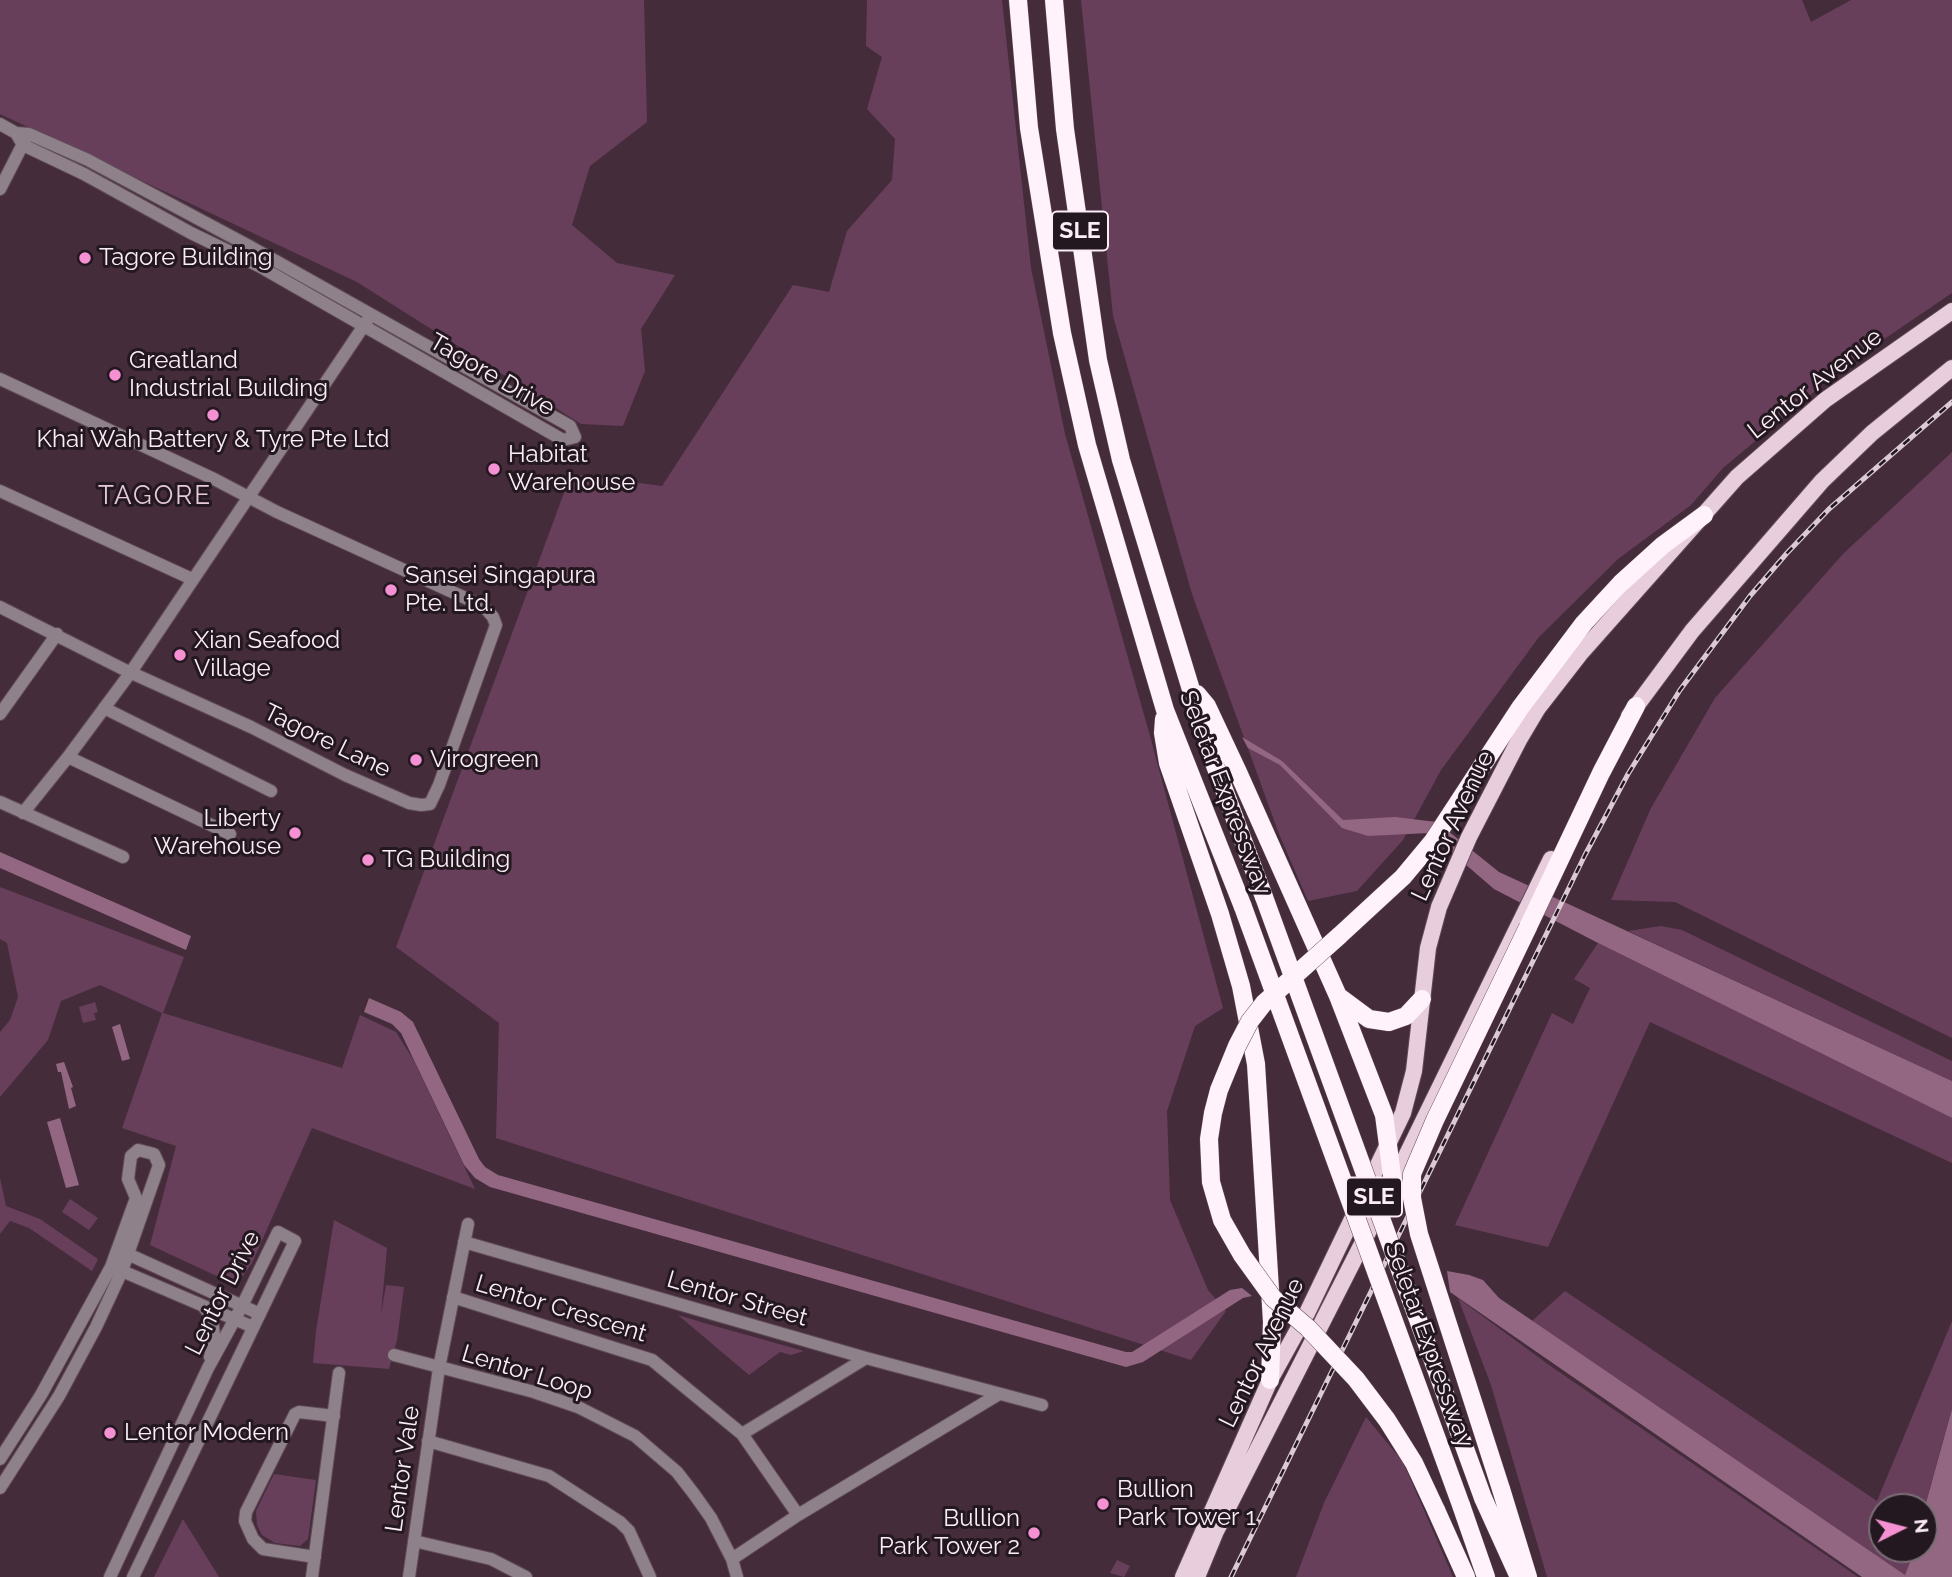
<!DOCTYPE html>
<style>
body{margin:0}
#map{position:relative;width:1952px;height:1577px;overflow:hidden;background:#442c3b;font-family:Raleway,sans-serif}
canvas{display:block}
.north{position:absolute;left:1868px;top:1493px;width:70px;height:70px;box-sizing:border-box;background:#23181f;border:2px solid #7a6d75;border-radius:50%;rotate:84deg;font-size:19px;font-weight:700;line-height:28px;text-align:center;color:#fcecf6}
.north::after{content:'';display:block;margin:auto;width:24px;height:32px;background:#f591d3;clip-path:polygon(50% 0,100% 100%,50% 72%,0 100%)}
</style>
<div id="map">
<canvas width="1952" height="1577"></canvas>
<div class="north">N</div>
</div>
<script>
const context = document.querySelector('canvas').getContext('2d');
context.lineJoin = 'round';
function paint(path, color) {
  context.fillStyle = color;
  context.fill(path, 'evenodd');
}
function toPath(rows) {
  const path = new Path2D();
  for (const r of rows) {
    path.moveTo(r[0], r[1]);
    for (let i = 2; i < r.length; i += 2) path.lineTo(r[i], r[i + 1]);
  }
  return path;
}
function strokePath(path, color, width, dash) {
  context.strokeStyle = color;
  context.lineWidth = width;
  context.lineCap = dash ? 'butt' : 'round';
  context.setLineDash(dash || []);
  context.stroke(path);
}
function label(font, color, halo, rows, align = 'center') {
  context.font = font + ' Raleway,sans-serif';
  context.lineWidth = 6;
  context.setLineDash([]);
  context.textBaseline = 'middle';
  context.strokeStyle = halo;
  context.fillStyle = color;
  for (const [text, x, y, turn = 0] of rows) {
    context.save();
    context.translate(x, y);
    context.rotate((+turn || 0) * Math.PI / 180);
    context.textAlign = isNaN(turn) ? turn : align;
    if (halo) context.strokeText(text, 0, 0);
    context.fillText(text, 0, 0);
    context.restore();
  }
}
const green = toPath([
 [0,0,644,0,647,122,590,166,572,225,617,263,675,275,641,329,645,371,623,426,581,424,357,282,0,114],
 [867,0,1002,0,1031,268,1065,434,1150,736,1223,1008,1195,1026,1167,1111,1170,1200,1208,1290,1226,1311,1191,1360,496,1138,499,1023,396,947,571,474,662,486,793,285,829,292,847,231,892,180,895,139,867,109,882,57,866,46],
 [1081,0,1802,0,1811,22,1851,0,1952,0,1952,293,1846,365,1723,468,1691,505,1618,559,1539,637,1441,770,1403,840,1357,891,1308,901,1279,834,1192,594,1113,316],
 [1952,452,1952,1038,1675,902,1611,900,1651,808,1715,698,1843,554],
 [0,887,184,957,163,1013,342,1068,360,1015,396,1032,413,1059,475,1189,312,1128,252,1263,236,1285,150,1245,176,1146,122,1128,162,1013,100,985,61,1001,48,1040,0,1097,0,1032,10,1020,18,997,7,943,0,939],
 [1661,926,1682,930,1952,1061,1952,1081,1628,931],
 [1598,943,1952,1118,1952,1163,1650,1022,1548,1247,1455,1225,1552,1013,1573,1024,1590,988,1574,979],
 [95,1002,98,1012,94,1013,96,1020,83,1023,79,1007],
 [0,1178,6,1206,40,1219,98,1259,92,1271,29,1228,10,1221,0,1234],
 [70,1199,98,1218,89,1230,62,1212],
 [334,1220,387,1248,381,1314,386,1285,404,1287,397,1340,389,1369,313,1363,316,1331],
 [1565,1291,1877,1501,1952,1321,1952,1409,1924,1509,1924,1507,1882,1507,1882,1549,1915,1549,1905,1576,1532,1321],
 [1458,1298,1549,1365,1858,1577,1547,1577,1491,1385],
 [678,1315,704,1323,804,1351,791,1355,780,1352,749,1375],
 [1366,1417,1403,1462,1453,1577,1296,1577,1324,1503],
 [274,1474,316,1480,308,1539,300,1546,275,1543,262,1535,257,1525,256,1511],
 [183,1519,219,1577,154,1577],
 [1117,1560,1130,1566,1124,1577,1110,1573]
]);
const water = toPath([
 [1242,737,1282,761,1343,820,1395,817,1437,822,1499,872,1952,1081,1952,1118,1598,943,1494,889,1429,833,1368,836,1342,828,1280,765,1248,748],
 [0,852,191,936,186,950,0,868],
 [369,998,401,1012,413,1022,479,1159,485,1167,498,1175,1126,1352,1132,1352,1230,1290,1242,1288,1252,1296,1243,1298,1143,1362,1126,1367,490,1187,475,1178,464,1165,401,1033,392,1024,364,1012],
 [120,1024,130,1059,122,1061,112,1027],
 [64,1062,73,1087,71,1088,76,1106,69,1109,61,1072,58,1072,56,1064],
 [60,1118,79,1185,66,1188,47,1122],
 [1447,1271,1469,1275,1483,1280,1499,1298,1905,1575,1915,1549,1924,1549,1924,1510,1952,1409,1952,1577,1862,1577,1450,1292]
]);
const minor = toPath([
 [0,124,16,133,29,134,88,160,249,246,570,426,575,437,563,440,259,266,191,233,84,174,23,145,16,133],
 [0,189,25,140],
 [0,379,214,479,277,512,472,601,486,609,493,617,496,625,439,785,430,804,421,805,409,803,345,775,251,727,125,670,0,607],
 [0,491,192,579],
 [104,708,271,791],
 [0,714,57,634],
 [68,757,230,834],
 [0,802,123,857],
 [23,813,68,757,131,672,367,321],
 [464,1242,866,1358,1042,1405],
 [121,1251,260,1314],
 [115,1268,253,1327],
 [453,1297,652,1360,742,1434,798,1515],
 [203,1306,212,1317,214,1336,210,1357],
 [394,1355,534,1392,578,1407,635,1436,677,1472,694,1494,711,1518,732,1559,737,1577],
 [742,1434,866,1358],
 [428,1441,549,1476,620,1522,629,1531,650,1577],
 [0,1459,41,1395,111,1267,136,1198,128,1179,131,1156,138,1150,154,1154,159,1165,122,1271,96,1327,59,1396,0,1488],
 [414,1541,491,1559,526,1577],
 [315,1557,263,1549,253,1539,245,1521,246,1512,295,1414,299,1412,334,1416],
 [732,1559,798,1515,999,1394],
 [110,1577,208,1368,242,1306,278,1232,295,1241,133,1577],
 [312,1577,339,1373],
 [409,1577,439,1368,468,1224]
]);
const major = toPath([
 [1629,716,1692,631,1822,481,1872,433,1952,368],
 [1183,1577,1270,1380,1307,1313,1403,1113,1414,1071,1428,948,1439,907,1469,837,1519,740,1538,708,1580,654,1737,477,1825,400,1952,311],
 [1197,1577,1216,1531,1393,1183,1551,859]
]);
const highway = toPath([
 [1018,0,1029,128,1062,333,1087,445,1165,710,1243,907],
 [1054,0,1065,129,1098,360,1121,460,1210,752,1264,897],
 [1197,694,1207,706,1238,772,1338,996,1384,1115,1393,1183],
 [1164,719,1163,733,1168,763,1220,914,1241,986,1256,1064,1272,1322,1270,1380],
 [1528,927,1601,773,1636,706],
 [1339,936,1403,877,1433,841,1520,708,1584,623,1621,583,1663,545,1704,515],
 [1338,996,1369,1019,1389,1022,1406,1016,1422,999],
 [1501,1489,1528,1577],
 [1483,1498,1518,1575],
 [1461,1505,1486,1577],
 [1436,1510,1466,1577]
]);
const rail = toPath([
 [1231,1577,1585,855,1628,774,1680,690,1750,596,1787,553,1829,509,1952,402]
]);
const highwayBridge = toPath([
 [1264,897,1483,1498],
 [1243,907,1461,1505],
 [1339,936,1264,1003,1250,1021,1237,1046,1219,1090,1213,1113,1209,1139,1211,1182,1222,1220,1242,1255,1273,1298,1308,1328,1356,1379,1387,1420,1414,1463,1436,1510],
 [1501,1489,1419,1234,1412,1198,1412,1174,1435,1120,1528,927]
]);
const markers = [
 [85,258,7,"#f591d3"],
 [115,375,7,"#f591d3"],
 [213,415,7,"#f591d3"],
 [494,469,7,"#f591d3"],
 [391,590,7,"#f591d3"],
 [180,655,7,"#f591d3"],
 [416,760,7,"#f591d3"],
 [295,833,7,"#f591d3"],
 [368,860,7,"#f591d3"],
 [110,1433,7,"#f591d3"],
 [1103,1504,7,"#f591d3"],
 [1034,1533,7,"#f591d3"]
];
const shields = [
 [1080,231,56],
 [1374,1197,56]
];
const shieldNames = [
 ["SLE",1080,231],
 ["SLE",1374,1197]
];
const poiNames = [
 ["Tagore Building",99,258],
 ["Greatland",129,361],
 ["Industrial Building",129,389],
 ["Khai Wah Battery & Tyre Pte Ltd",213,440,"center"],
 ["Habitat",508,455],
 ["Warehouse",508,483],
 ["Sansei Singapura",405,576],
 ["Pte. Ltd.",405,604],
 ["Xian Seafood",194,641],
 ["Village",194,669],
 ["Virogreen",430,760],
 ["Liberty",281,819,"right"],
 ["Warehouse",281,847,"right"],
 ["TG Building",382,860],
 ["Lentor Modern",124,1433],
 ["Bullion",1117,1490],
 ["Park Tower 1",1117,1518],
 ["Bullion",1020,1519,"right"],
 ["Park Tower 2",1020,1547,"right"]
];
const streetNames = [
 ["Tagore Drive",492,375,30],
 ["Lentor Avenue",1815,384,-38],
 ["Tagore Lane",327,741,26],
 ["Seletar Expressway",1225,793,69],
 ["Lentor Avenue",1453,826,-65],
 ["Lentor Drive",223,1293,-63],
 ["Lentor Street",737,1299,16],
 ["Lentor Crescent",561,1309,17],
 ["Seletar Expressway",1429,1345,70],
 ["Lentor Avenue",1262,1353,-64],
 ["Lentor Loop",527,1373,17],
 ["Lentor Vale",403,1469,-82]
];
const neighbourhoodNames = [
 ["TAGORE",155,496]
];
paint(green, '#683f5a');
paint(water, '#936682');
strokePath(minor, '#614b59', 14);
strokePath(major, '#614b59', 18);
strokePath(highway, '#614b59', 19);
strokePath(minor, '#8e8189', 12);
strokePath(major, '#e8cedd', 16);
strokePath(highway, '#fff2fa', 18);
strokePath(rail, '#dbc9d4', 5);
strokePath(rail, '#23181f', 2.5, [8]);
strokePath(highwayBridge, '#614b59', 19, []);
strokePath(highwayBridge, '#fff2fa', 18);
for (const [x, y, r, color] of markers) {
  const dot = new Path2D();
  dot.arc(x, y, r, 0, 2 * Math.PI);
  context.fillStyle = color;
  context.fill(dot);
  strokePath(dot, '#23181f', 2.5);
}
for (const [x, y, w] of shields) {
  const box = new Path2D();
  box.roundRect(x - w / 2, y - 19.5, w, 39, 5);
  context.fillStyle = '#23181f';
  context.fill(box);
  strokePath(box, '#fcecf6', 2);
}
label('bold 23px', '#fcecf6', null, shieldNames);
label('24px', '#fcecf6', '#23181f', poiNames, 'left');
label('24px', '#fcecf6', '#23181f', streetNames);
context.letterSpacing = '2px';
label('26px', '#e6c8da', '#23181f', neighbourhoodNames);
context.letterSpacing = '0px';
</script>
